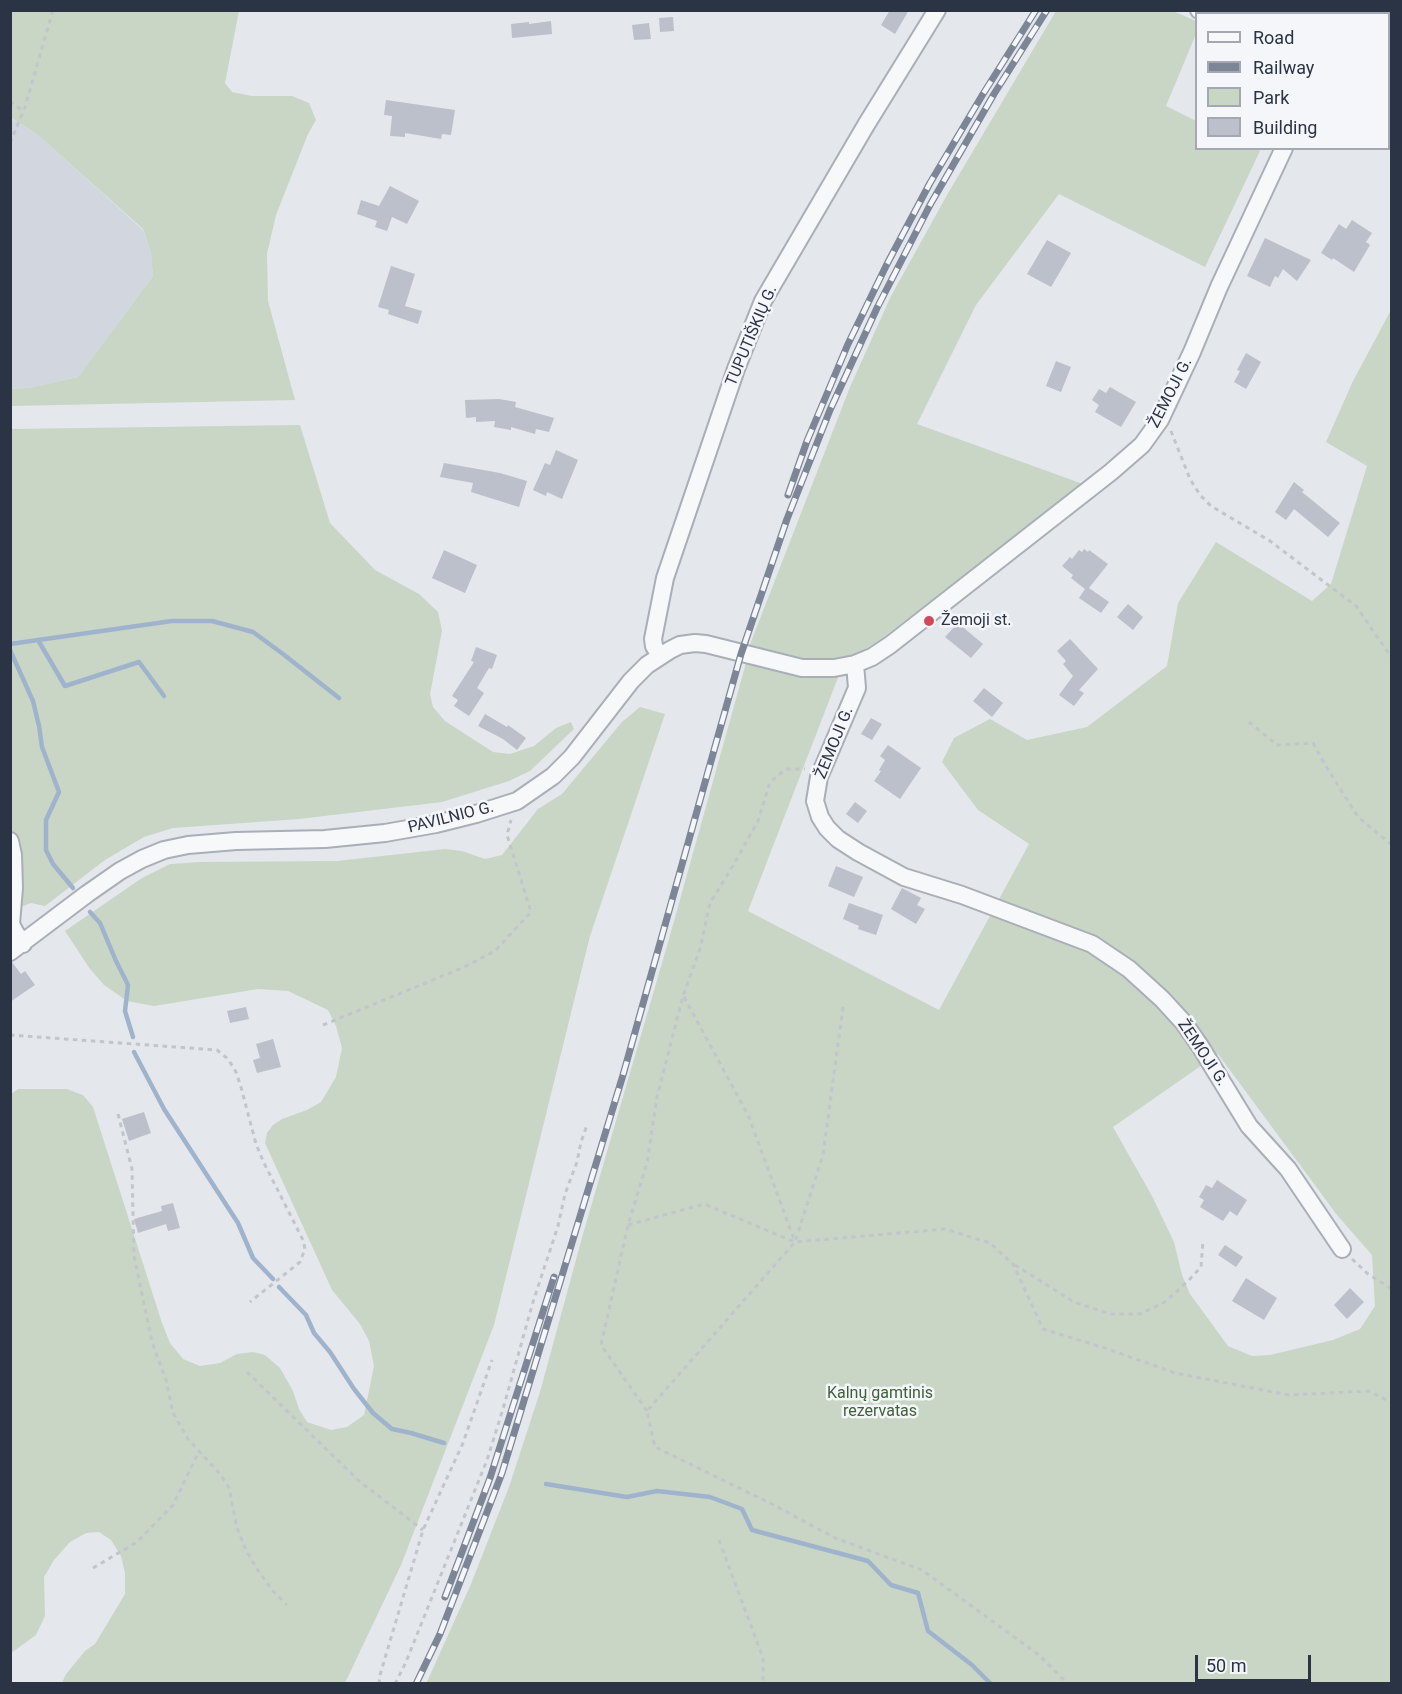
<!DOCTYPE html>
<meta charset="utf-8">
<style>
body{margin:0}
#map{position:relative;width:1402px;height:1694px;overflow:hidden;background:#e4e7ec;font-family:Roboto,sans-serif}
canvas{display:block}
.frame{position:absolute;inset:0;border:12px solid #2b3445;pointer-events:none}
.legend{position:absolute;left:1195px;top:12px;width:195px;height:138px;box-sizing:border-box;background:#f4f6f9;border:2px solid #a4a8b1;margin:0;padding:8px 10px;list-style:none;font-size:18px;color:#2b3445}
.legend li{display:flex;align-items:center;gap:12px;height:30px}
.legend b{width:30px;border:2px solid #a4a8b1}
.scale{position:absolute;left:1195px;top:1655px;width:116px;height:27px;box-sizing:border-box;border:3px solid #2b3445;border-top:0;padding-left:8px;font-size:18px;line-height:21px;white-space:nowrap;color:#2b3445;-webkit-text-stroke:4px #f4f6f9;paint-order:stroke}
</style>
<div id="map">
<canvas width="1402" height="1694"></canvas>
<div class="frame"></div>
<ul class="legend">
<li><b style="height:8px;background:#f7f8fa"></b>Road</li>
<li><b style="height:8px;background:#7d8696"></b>Railway</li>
<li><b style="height:16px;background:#c9d6c5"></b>Park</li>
<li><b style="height:16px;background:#bbc0ca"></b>Building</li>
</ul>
<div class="scale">50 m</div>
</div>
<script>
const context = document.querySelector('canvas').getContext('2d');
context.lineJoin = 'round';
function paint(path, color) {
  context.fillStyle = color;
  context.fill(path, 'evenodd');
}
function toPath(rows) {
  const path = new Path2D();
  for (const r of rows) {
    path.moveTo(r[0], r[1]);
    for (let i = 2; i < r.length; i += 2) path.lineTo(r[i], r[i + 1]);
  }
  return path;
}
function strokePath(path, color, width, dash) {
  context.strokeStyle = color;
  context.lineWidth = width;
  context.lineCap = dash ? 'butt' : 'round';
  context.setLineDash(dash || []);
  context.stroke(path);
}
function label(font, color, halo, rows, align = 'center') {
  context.font = font + ' Roboto,sans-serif';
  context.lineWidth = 5;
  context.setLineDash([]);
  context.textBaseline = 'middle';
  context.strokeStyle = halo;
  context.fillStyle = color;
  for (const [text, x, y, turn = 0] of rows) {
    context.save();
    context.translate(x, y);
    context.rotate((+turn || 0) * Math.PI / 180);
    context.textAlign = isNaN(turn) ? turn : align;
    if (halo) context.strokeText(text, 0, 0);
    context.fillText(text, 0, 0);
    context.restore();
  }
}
const built = toPath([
 [10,118,31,130,48,144,143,230,151,254,153,276,78,377,29,388,11,389]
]);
const green = toPath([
 [10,11,239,11,225,83,232,92,252,96,292,96,309,103,316,120,308,134,276,215,267,254,268,301,295,400,11,406,11,389,29,388,78,377,153,276,151,254,143,229,48,144,31,130,11,118],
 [1056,11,1173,11,1196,21,1196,34,1166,106,1196,121,1196,148,1254,148,1260,151,1205,267,1059,194,976,305,917,424,1083,484,881,639,861,652,846,658,801,660,749,647,850,387,891,296,947,195],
 [1391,310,1391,1683,426,1684,471,1584,509,1487,540,1392,583,1234,669,939,746,663,794,674,839,675,748,911,939,1010,1029,844,978,810,942,762,954,738,990,719,1027,740,1087,727,1167,666,1178,603,1216,542,1312,601,1331,584,1367,466,1326,442,1353,381],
 [1218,1054,1337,1215,1372,1255,1375,1306,1360,1329,1333,1340,1270,1355,1252,1356,1228,1346,1190,1294,1182,1275,1174,1242,1152,1196,1113,1127],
 [300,425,330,523,375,570,419,594,438,612,442,631,430,694,433,707,445,721,493,752,510,754,534,746,556,728,571,722,574,729,530,771,509,781,442,802,299,819,173,828,144,837,105,860,45,906,31,903,11,911,11,429],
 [640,707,665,714,590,936,494,1325,401,1565,345,1683,62,1683,66,1674,85,1651,95,1644,125,1594,125,1573,121,1556,111,1540,99,1532,86,1533,70,1542,54,1560,44,1577,45,1616,36,1635,11,1653,11,1094,18,1089,67,1089,83,1095,93,1107,162,1323,170,1343,183,1359,200,1366,220,1363,237,1354,253,1352,265,1355,280,1368,293,1391,299,1409,307,1422,331,1430,347,1427,364,1415,374,1366,369,1341,360,1324,332,1290,265,1143,267,1133,273,1125,282,1119,307,1110,321,1102,336,1077,342,1048,336,1026,328,1010,288,991,258,989,154,1006,127,1001,104,985,90,969,65,931,142,878,170,864,200,862,337,861,445,849,462,851,485,859,502,855,538,809,562,794,622,722]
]);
const stream = toPath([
 [38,640,65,686,139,662,164,696],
 [10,644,172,621,212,621,253,632,283,654,339,698],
 [10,650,33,701,39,726,42,747,59,792,46,820,46,850,53,864,73,888],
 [90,912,100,923,116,961,128,985,125,1011,133,1037],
 [134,1052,164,1109,238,1223,253,1258,273,1279],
 [279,1287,306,1315,314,1333,330,1352,354,1389,373,1413,392,1429,411,1433,444,1443],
 [546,1484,627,1497,657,1491,710,1497,742,1509,752,1530,868,1561,891,1585,918,1593,928,1631,972,1665,991,1684]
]);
const building = toPath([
 [890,10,909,10,895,34,881,25],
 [673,17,674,31,660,32,659,18],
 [551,21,552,34,512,38,511,24,529,22,529,24],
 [649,23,651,39,634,40,632,25],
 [386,100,455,110,451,135,442,134,441,139,405,133,405,137,390,136,392,116,384,115],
 [390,186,419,201,407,224,392,217,387,231,375,227,377,221,357,214,361,200,379,206],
 [1352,220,1372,233,1366,242,1370,245,1354,272,1333,258,1332,260,1321,253,1339,224,1346,229],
 [1265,238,1311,260,1297,281,1283,269,1278,278,1275,276,1270,287,1247,276],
 [1047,240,1071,253,1051,287,1027,274],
 [391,266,415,274,405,306,422,311,418,324,388,314,389,310,378,307],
 [1246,353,1261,362,1246,389,1234,382,1240,371,1237,370],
 [1056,361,1071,367,1061,392,1046,386],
 [1110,387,1136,402,1121,427,1095,412,1099,405,1092,400,1099,389,1106,393],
 [499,399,516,402,515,407,554,418,549,432,536,429,535,434,511,427,511,430,494,427,495,421,476,422,476,417,466,418,465,400],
 [556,450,578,460,562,499,547,492,546,496,533,490,545,463,550,465],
 [444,463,500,473,527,481,519,507,471,492,473,483,440,477],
 [1294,482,1304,490,1302,492,1340,523,1328,537,1294,509,1286,520,1275,512],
 [1084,549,1088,552,1089,550,1108,564,1089,588,1109,602,1101,613,1079,598,1085,589,1071,578,1073,575,1062,566,1070,557,1072,559,1079,550,1082,552],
 [444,550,477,565,465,593,432,578],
 [1128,604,1143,617,1133,630,1117,617],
 [958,623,983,644,971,658,945,637],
 [1070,639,1098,669,1079,690,1084,693,1074,706,1059,695,1073,676,1063,664,1066,661,1057,651],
 [476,647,497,655,492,669,489,668,477,688,484,693,469,716,454,706,458,700,452,696,474,662,471,661],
 [984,688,1003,703,992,717,973,701],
 [485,714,507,727,508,725,526,738,517,750,503,739,478,726],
 [871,718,882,724,872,740,861,734],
 [888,745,921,768,900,799,874,781,881,771,879,770,885,760,880,756],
 [855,802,867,811,858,823,846,814],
 [836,866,863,877,854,897,828,886],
 [902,888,921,898,917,905,925,909,916,924,891,909],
 [849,903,883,915,876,935,858,929,859,926,843,919],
 [10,962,12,962,21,974,25,971,35,985,10,1002],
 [246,1007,249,1019,230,1023,227,1011],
 [273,1039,281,1067,257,1073,253,1060,260,1058,256,1044],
 [144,1112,151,1133,129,1141,122,1119],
 [1217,1180,1247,1200,1237,1216,1230,1211,1223,1221,1200,1207,1204,1200,1199,1197,1206,1185,1212,1188],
 [173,1203,180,1228,168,1231,166,1224,138,1233,134,1219,162,1211,161,1206],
 [1225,1245,1243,1257,1236,1267,1218,1255],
 [1246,1278,1277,1298,1264,1320,1232,1301],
 [1350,1288,1364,1302,1347,1319,1334,1305]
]);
const path = toPath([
 [10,101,23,111],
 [10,143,25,107,53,10],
 [1171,431,1190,479,1200,495,1211,506,1270,541,1356,606,1392,658],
 [1249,722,1277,745,1313,743,1324,763,1358,817,1392,845],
 [684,997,749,1117,795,1242],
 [843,1007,823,1155,795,1242,647,1411,655,1447,772,1504,835,1538,922,1570,1039,1655,1068,1684],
 [323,1025,462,968,495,951,531,912,507,835,511,820],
 [10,1035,217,1050,228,1059,236,1072,241,1087,256,1144,264,1163,303,1240,305,1249,300,1262,250,1302],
 [118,1114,132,1169,134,1256,152,1342,166,1380,173,1413,188,1439,221,1475,229,1488,237,1528,246,1550,257,1569,273,1591,287,1605],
 [628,1225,704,1204,795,1242,945,1229,990,1243,1013,1264,1043,1329,1108,1349,1175,1373,1289,1395,1369,1391,1392,1403],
 [1352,1259,1368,1274,1392,1289],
 [1015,1265,1074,1302,1110,1314,1140,1314,1165,1302,1189,1280,1201,1267,1203,1241],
 [247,1372,359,1481,423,1530],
 [647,1411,601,1345,628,1225,647,1163,657,1097,683,996,700,949,710,903,734,864,758,821,770,782,786,769,805,769],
 [719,1540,763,1658,763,1684],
 [93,1568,137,1542,173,1505,199,1451],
 [379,1684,380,1675,423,1530,463,1443,492,1360],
 [395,1684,406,1662,487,1460,503,1409,533,1302,558,1226,565,1194,577,1162,581,1142,587,1125]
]);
const street = toPath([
 [1199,10,1209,14],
 [1347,14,1349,10],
 [1388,72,1392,73],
 [660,656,654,646,653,639,665,578,736,369,763,301,866,125,937,10],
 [855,664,857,688,819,777,815,801,820,817,827,828,838,839,858,852,904,877,962,895,1092,944,1129,969,1162,999,1184,1023,1200,1046,1249,1126,1288,1169,1342,1249],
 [10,841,13,855,14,888,11,924,15,932,23,944],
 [10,952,87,894,120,871,142,859,164,850,188,845,236,841,325,839,385,833,436,824,476,814,517,801,553,776,572,757,631,681,647,665,670,650,680,645,695,643,706,644,802,668,834,668,855,664,872,657,890,645,1111,472,1142,445,1160,420,1192,352,1219,287,1284,148]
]);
const rail = toPath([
 [788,495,807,441,848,344,887,264,930,183,983,94,1036,10],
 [445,1597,490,1478,554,1277],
 [416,1684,440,1634,502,1473,623,1075,741,654,787,519,830,410,877,308,930,205,994,94,1047,10]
]);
const markers = [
 [929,621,6,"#d1495b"]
];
const streetNames = [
 ["TUPUTIŠKIŲ G.",752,336,-67],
 ["ŽEMOJI G.",1171,393,-63],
 ["ŽEMOJI G.",835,743,-68],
 ["PAVILNIO G.",451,818,-14],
 ["ŽEMOJI G.",1202,1053,56]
];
const poiNames = [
 ["Žemoji st.",941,621]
];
const parkNames = [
 ["Kalnų gamtinis",880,1394],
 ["rezervatas",880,1412]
];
paint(built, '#d2d6de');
paint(green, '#c9d6c5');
strokePath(stream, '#9fb4cc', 4.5);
paint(building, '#bbc0ca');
strokePath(street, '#a9aeb7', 20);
strokePath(path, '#c2c5cb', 3, [4.5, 4.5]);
strokePath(street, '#f7f8fa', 16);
strokePath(rail, '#7d8696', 7);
strokePath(rail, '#f4f6f9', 4.5, [14]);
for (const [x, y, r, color] of markers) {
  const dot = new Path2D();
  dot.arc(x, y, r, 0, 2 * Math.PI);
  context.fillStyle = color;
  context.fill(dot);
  strokePath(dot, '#f4f6f9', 2);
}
label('16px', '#2b3445', '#f4f6f9', streetNames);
label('16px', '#2b3445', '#f4f6f9', poiNames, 'left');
label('16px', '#3f6138', '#f4f6f9', parkNames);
</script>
